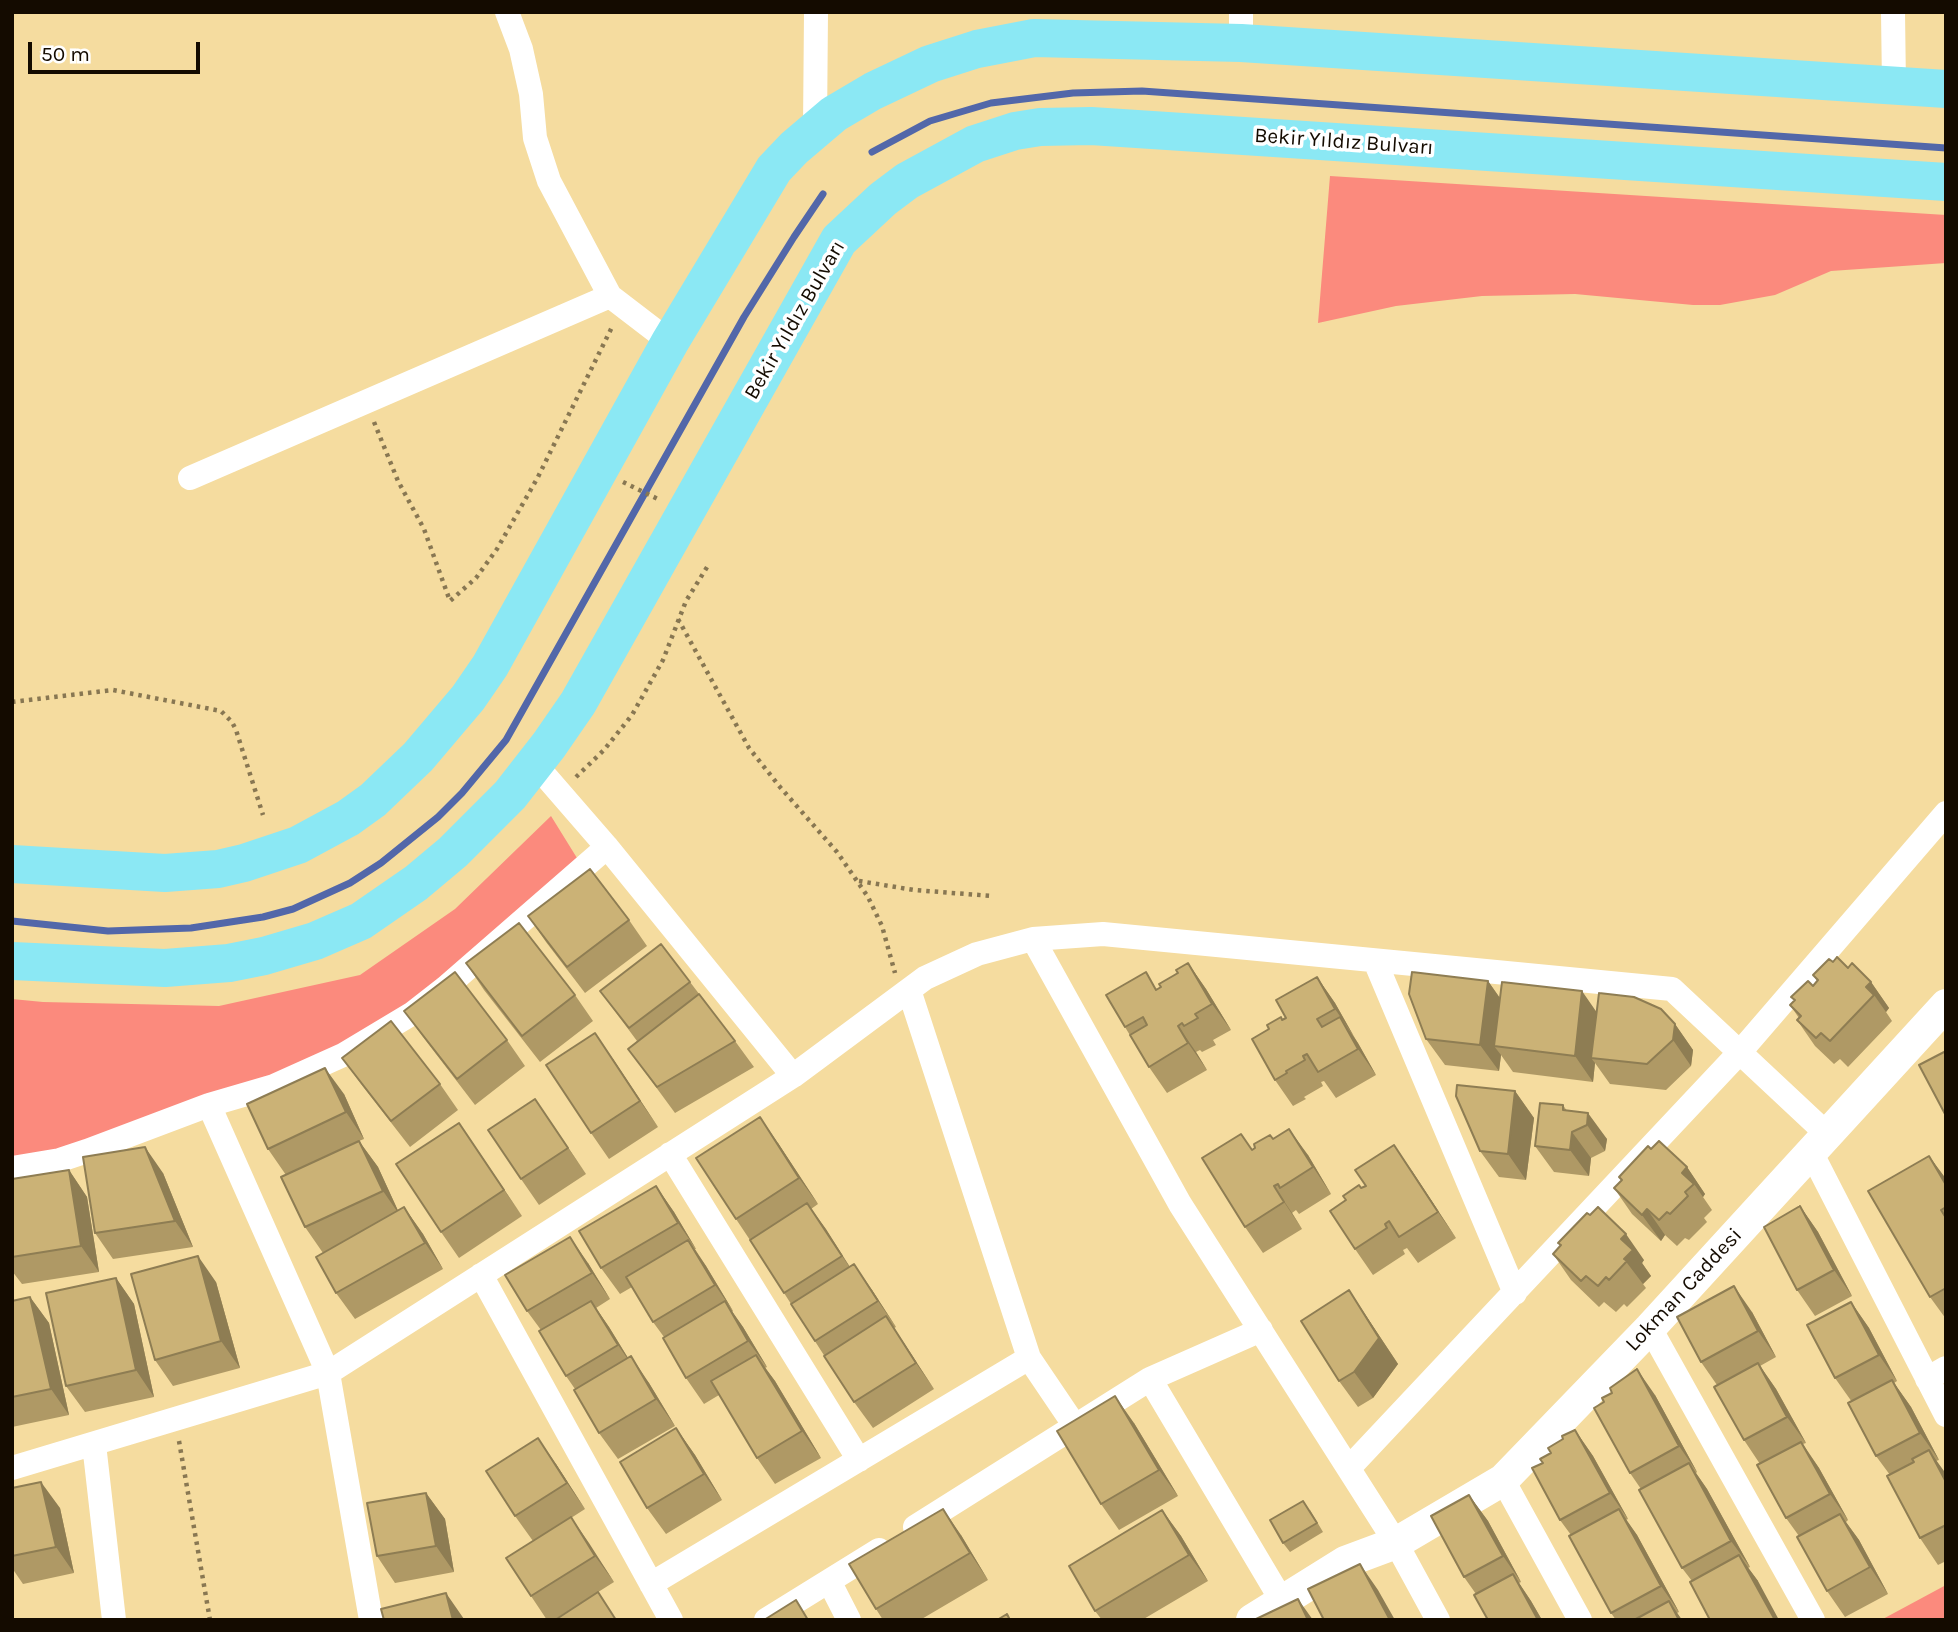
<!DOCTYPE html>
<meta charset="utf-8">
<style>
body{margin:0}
#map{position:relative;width:1958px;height:1632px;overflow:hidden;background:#f5dc9f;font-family:Karla,sans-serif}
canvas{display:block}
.frame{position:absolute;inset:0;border:14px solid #140b00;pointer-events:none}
.scale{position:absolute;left:28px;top:42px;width:172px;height:32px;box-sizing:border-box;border:4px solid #140b00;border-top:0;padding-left:9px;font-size:21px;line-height:24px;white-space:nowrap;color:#140b00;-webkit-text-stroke:5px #fff;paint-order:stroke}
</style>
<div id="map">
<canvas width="1958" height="1632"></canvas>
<div class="frame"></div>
<div class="scale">50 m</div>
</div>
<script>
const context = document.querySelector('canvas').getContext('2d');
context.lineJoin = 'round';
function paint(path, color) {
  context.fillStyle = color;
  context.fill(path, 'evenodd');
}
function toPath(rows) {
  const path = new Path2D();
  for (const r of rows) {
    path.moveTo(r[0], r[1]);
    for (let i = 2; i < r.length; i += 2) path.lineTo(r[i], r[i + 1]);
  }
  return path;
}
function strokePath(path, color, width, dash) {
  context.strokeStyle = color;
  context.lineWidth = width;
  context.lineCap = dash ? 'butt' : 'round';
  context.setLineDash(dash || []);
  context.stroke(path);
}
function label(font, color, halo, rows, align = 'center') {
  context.font = font + ' Karla,sans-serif';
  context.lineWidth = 7;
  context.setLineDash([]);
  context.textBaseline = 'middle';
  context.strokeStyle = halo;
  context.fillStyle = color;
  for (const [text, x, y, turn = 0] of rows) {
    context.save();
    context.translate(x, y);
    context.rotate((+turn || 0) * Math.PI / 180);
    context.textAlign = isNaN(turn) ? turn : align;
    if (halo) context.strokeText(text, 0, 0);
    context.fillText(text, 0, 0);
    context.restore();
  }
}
const green = toPath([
 [1330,176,1946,215,1946,263,1831,271,1775,295,1720,305,1693,305,1575,294,1482,296,1396,306,1318,323],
 [551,816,577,858,375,1040,199,1113,12,1162,12,999,43,1002,219,1006,360,975,455,909],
 [1946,1585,1946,1620,1881,1620]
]);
const stream = toPath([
 [872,152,930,121,991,103,1073,93,1142,91,1946,148],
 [12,921,108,931,191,928,263,917,293,909,350,883,381,863,438,817,462,793,506,740,744,317,794,237,823,194]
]);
const path = toPath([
 [374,422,398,481,424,529,450,601,476,578,497,549,538,477,612,327],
 [623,482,660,500],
 [678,619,749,748,780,787,837,852,868,897,882,926,895,973],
 [12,702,113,690,221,711,232,722,236,730,263,815],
 [576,777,604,750,632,715,663,660,686,601,709,564],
 [859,881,914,890,992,896],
 [179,1441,210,1620]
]);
const minor = toPath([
 [507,12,521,49,531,94,535,138,549,181,610,296,670,342],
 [1241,12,1241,43],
 [1893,12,1894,86],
 [815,128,816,12],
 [190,478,610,296],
 [535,764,607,847,793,1076],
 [1033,939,1180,1204,1396,1543,1438,1620],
 [1375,961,1515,1293],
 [909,990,1029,1358,1075,1426],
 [209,1105,328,1373,371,1620],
 [1811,1152,1946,1415],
 [670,1154,859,1460],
 [12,1168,60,1160,87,1151,209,1105,274,1086,343,1055,413,1013,445,988,607,847],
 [481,1275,671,1620],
 [1650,1328,1813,1620],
 [1150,1379,1282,1601],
 [1927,1379,1946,1368],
 [94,1444,114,1620],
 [12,1468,328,1373,793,1076,925,978,977,954,1033,939,1103,934,1672,989,1827,1134],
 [1349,1468,1740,1052,1946,813],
 [1503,1480,1580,1620],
 [915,1527,1150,1379,1261,1330],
 [829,1581,849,1620],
 [651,1584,1029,1358],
 [766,1620,879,1550]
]);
const tertiary = toPath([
 [1252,1620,1345,1562,1396,1543,1503,1480,1650,1328,1946,1005]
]);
const primary = toPath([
 [12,864,165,873,218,869,244,863,298,845,348,818,373,800,418,757,468,698,490,666,670,342,774,169,794,148,834,114,873,91,930,64,977,49,1034,38,1241,43,1946,89],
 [12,961,165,968,229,963,264,956,315,941,361,921,416,883,453,852,510,795,549,745,578,703,839,240,883,199,907,181,975,144,1015,131,1040,127,1091,126,1946,182]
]);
const wall = toPath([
 [528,916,629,920,647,946,585,993,546,942],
 [1833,962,1848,968,1871,982,1889,1008,1886,1012,1892,1021,1848,1067,1840,1059,1834,1064,1815,1046,1797,1020,1799,1018,1790,1005,1794,1001,1791,997,1813,986,1817,981,1813,975],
 [466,963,575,995,593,1021,540,1062,484,990],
 [1188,963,1206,989,1231,1030,1213,1040,1216,1045,1202,1052,1200,1050,1196,1052,1207,1070,1167,1093,1149,1067,1125,1027,1158,989],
 [1317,977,1335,1003,1376,1075,1336,1098,1324,1081,1321,1082,1323,1086,1304,1097,1306,1099,1293,1106,1275,1080,1269,1029,1286,1018],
 [1488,981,1500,998,1675,1024,1693,1050,1691,1066,1666,1090,1610,1084,1595,1063,1593,1082,1513,1072,1501,1055,1499,1071,1445,1065,1426,1039],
 [690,982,735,1041,754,1067,675,1113,628,1049,637,1041,600,991],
 [404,1011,507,1040,525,1066,475,1105,423,1037],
 [342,1058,440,1084,458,1110,410,1147,361,1084],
 [613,1059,658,1127,609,1159,591,1133],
 [1515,1091,1534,1118,1526,1180,1499,1177,1480,1151],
 [344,1094,364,1139,359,1141,378,1167,398,1211,404,1207,423,1234,443,1269,355,1319,336,1293,323,1253,305,1227,286,1175,268,1149],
 [535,1099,586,1174,539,1205,521,1179],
 [1563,1105,1567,1111,1607,1139,1605,1151,1591,1158,1589,1176,1554,1172,1535,1146],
 [459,1123,522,1216,459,1258,441,1232],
 [1273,1139,1308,1155,1331,1194,1299,1214,1296,1210,1292,1213,1302,1229,1263,1253,1245,1227,1252,1150],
 [778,1143,818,1204,811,1209,849,1266,872,1290,896,1327,894,1328,934,1389,873,1428,854,1402,750,1240,736,1219],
 [1651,1149,1687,1167,1705,1194,1703,1197,1712,1210,1704,1218,1707,1222,1689,1240,1685,1238,1677,1246,1665,1235,1661,1241,1632,1214,1614,1188,1621,1180,1619,1177],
 [1929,1156,1946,1179,1946,1319,1930,1297],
 [69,1170,87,1197,99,1272,22,1284,12,1271,12,1257],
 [1412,1171,1456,1238,1418,1263,1407,1248,1403,1250,1405,1254,1373,1275,1355,1249,1346,1200,1361,1188],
 [163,1173,193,1247,113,1259,95,1233],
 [656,1186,674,1212,696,1249,695,1249,706,1266,733,1311,732,1312,743,1327,767,1367,765,1368,775,1381,821,1458,775,1484,757,1458,719,1395,704,1404,686,1378,664,1337,653,1322,632,1287,620,1294,601,1268],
 [1800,1206,1818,1232,1852,1296,1815,1316,1797,1290],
 [1558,1243,1644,1260,1642,1263,1651,1276,1643,1284,1646,1288,1627,1307,1624,1304,1616,1312,1604,1302,1599,1307,1571,1280,1553,1254,1560,1246],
 [588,1263,610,1299,596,1308,609,1327,628,1358,649,1383,675,1426,618,1459,599,1433,575,1389,566,1376,541,1330,527,1311],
 [116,1278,134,1304,154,1397,85,1412,66,1386],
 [216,1282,240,1368,173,1386,155,1360],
 [1349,1290,1398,1364,1373,1398,1358,1407,1339,1381],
 [30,1297,49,1323,69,1415,12,1427,12,1301],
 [1851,1302,1869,1328,1897,1381,1894,1383,1911,1407,1939,1460,1936,1461,1946,1474,1946,1561,1938,1565,1920,1538,1890,1475,1876,1456,1852,1402,1835,1378],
 [1752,1312,1776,1357,1760,1366,1776,1389,1806,1443,1803,1444,1819,1468,1848,1520,1846,1522,1859,1540,1888,1594,1845,1617,1827,1591,1799,1536,1786,1518,1760,1464,1744,1440,1717,1385,1701,1362],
 [1655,1395,1697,1472,1696,1473,1707,1489,1750,1567,1748,1568,1758,1581,1692,1581,1682,1568,1641,1489,1630,1473],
 [1134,1423,1178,1496,1119,1530,1101,1504],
 [676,1428,695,1455,722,1500,666,1534,647,1508],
 [1575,1430,1593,1456,1628,1519,1626,1520,1637,1535,1679,1612,1677,1613,1682,1620,1616,1620,1611,1613,1571,1535,1560,1520,1543,1463,1563,1439],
 [556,1464,585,1509,571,1518,614,1582,554,1620,547,1620,531,1596,533,1541,515,1516],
 [12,1488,60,1508,74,1573,23,1584,12,1568],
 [426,1493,445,1519,454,1572,395,1583,377,1556],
 [1469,1495,1488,1521,1521,1582,1519,1583,1531,1601,1542,1620,1488,1620,1476,1594,1464,1577],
 [1162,1510,1181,1536,1208,1581,1142,1620,1102,1620,1095,1611],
 [1310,1510,1323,1532,1290,1552,1283,1543],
 [961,1535,988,1580,920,1620,883,1620,876,1609]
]);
const shadedWall = toPath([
 [1188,963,1206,989,1231,1030,1212,1004],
 [1317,977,1335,1003,1353,1035,1335,1009],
 [1488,981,1506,1007,1494,1046,1501,1055,1499,1071,1480,1045],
 [1871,982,1889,1008,1886,1012,1874,995,1866,987],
 [1582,991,1600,1017,1591,1058,1595,1063,1593,1082,1575,1056],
 [1340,1017,1358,1043,1376,1075,1358,1049],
 [1675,1024,1693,1050,1691,1066,1673,1040],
 [1178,1026,1196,1052,1207,1070,1188,1043],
 [595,1033,613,1059,658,1127,640,1101],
 [325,1068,344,1094,364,1139,346,1112],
 [1515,1091,1534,1118,1526,1180,1508,1154],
 [535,1099,553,1125,586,1174,568,1148],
 [1588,1113,1607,1139,1605,1151,1587,1125],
 [760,1117,778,1143,818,1204,799,1178],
 [459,1123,477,1149,522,1216,504,1190],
 [1289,1129,1308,1155,1331,1194,1313,1167],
 [1572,1132,1591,1158,1589,1176,1570,1150],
 [359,1141,378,1167,401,1217,383,1191],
 [1394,1145,1412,1171,1456,1238,1438,1212],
 [145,1147,163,1173,193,1247,175,1221],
 [1929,1156,1946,1179,1946,1185],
 [1687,1167,1705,1194,1703,1197,1694,1184,1682,1173],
 [69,1170,87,1197,99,1272,81,1246],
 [656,1186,674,1212,696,1249,678,1223],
 [1274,1186,1292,1213,1302,1229,1284,1202],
 [807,1203,826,1229,860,1283,842,1256],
 [1800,1206,1818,1232,1852,1296,1834,1270],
 [404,1207,423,1234,443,1269,425,1243],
 [1647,1209,1665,1235,1661,1241,1642,1215],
 [1626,1234,1644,1260,1642,1263,1651,1276,1643,1284,1624,1259,1621,1239],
 [570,1237,588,1263,610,1299,592,1273],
 [688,1240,706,1266,733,1311,715,1285],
 [198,1256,216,1282,240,1368,221,1341],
 [854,1264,872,1290,896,1327,878,1301],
 [116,1278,134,1304,154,1397,136,1370],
 [1734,1286,1752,1312,1776,1357,1758,1331],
 [1349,1290,1398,1364,1373,1398,1354,1372],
 [30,1297,49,1323,69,1415,51,1389],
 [591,1301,609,1327,636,1371,618,1345],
 [725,1301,743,1327,767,1367,748,1341],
 [1851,1302,1869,1328,1897,1381,1879,1355],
 [886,1316,904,1343,934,1389,916,1363],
 [756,1355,775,1381,821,1458,802,1431],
 [631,1356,649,1383,675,1426,656,1399],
 [1758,1363,1776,1389,1806,1443,1787,1417],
 [1637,1369,1655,1395,1697,1472,1679,1446],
 [1892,1380,1911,1407,1939,1460,1920,1433],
 [1115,1396,1134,1423,1178,1496,1159,1470],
 [676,1428,695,1455,722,1500,704,1474],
 [1575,1430,1593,1456,1628,1519,1610,1493],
 [538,1438,556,1464,585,1509,567,1483],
 [1801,1442,1819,1468,1848,1520,1830,1494],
 [1929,1450,1946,1474,1946,1482],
 [1689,1463,1707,1489,1750,1567,1731,1541],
 [41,1482,60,1508,74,1573,56,1547],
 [426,1493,445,1519,454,1572,436,1546],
 [1469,1495,1488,1521,1521,1582,1503,1556],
 [943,1509,961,1535,988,1580,970,1553],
 [1619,1509,1637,1535,1679,1612,1661,1586],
 [1162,1510,1181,1536,1208,1581,1189,1555],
 [1840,1514,1859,1540,1888,1594,1870,1567],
 [571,1517,589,1543,614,1582,595,1556],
 [1739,1555,1758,1581,1779,1620,1775,1620],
 [1360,1564,1378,1590,1395,1620,1390,1620],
 [1513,1574,1531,1601,1542,1620,1538,1620],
 [446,1593,464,1619,465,1620,453,1620],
 [1298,1599,1313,1620,1308,1620],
 [1669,1601,1682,1620,1679,1620]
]);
const building = toPath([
 [590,869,629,920,567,967,528,916,590,869],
 [519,923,575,995,522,1036,466,963,519,923],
 [661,944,690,982,629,1028,600,991,661,944],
 [1837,957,1848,968,1852,963,1871,982,1866,987,1874,995,1830,1041,1821,1033,1816,1038,1797,1020,1801,1016,1790,1005,1795,1000,1791,997,1808,981,1813,986,1818,980,1813,975,1829,959,1833,962,1837,957],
 [1188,963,1212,1004,1195,1014,1198,1018,1184,1026,1182,1023,1178,1026,1188,1043,1149,1067,1130,1035,1147,1025,1143,1017,1125,1027,1106,995,1146,972,1156,990,1161,987,1159,984,1178,973,1176,970,1188,963],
 [455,972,507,1040,457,1079,404,1011,455,972],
 [1412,972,1488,981,1480,1045,1426,1039,1409,994,1412,972],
 [1317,977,1335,1009,1317,1019,1322,1027,1340,1017,1358,1049,1318,1072,1307,1054,1303,1056,1305,1060,1286,1071,1287,1073,1275,1080,1252,1039,1269,1029,1267,1025,1281,1017,1282,1020,1286,1018,1276,1000,1317,977],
 [1502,982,1582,991,1575,1056,1494,1046,1502,982],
 [1599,993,1634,997,1661,1009,1675,1024,1673,1040,1647,1064,1591,1058,1599,993],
 [699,994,735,1041,657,1087,628,1049,699,994],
 [391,1021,440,1084,391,1121,342,1058,391,1021],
 [595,1033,640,1101,591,1133,546,1065,595,1033],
 [1946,1051,1946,1113,1945,1114,1919,1065,1946,1051],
 [325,1068,346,1112,268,1149,247,1104,325,1068],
 [1457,1085,1515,1091,1508,1154,1480,1151,1456,1096,1457,1085],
 [535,1099,568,1148,521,1179,488,1130,535,1099],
 [1540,1103,1563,1105,1563,1110,1588,1113,1587,1125,1572,1132,1570,1150,1535,1146,1540,1103],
 [760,1117,799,1178,736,1219,696,1158,760,1117],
 [459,1123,504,1190,441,1232,396,1164,459,1123],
 [1289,1129,1313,1167,1280,1188,1278,1184,1274,1186,1284,1202,1245,1227,1202,1158,1241,1134,1252,1150,1255,1148,1254,1144,1270,1135,1273,1139,1289,1129],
 [359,1141,383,1191,305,1227,281,1177,359,1141],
 [1659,1141,1687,1167,1682,1173,1694,1184,1685,1192,1688,1196,1670,1214,1667,1212,1659,1220,1647,1209,1642,1215,1614,1188,1622,1180,1619,1177,1648,1146,1651,1149,1659,1141],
 [1394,1145,1438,1212,1399,1237,1389,1221,1385,1224,1387,1228,1355,1249,1330,1211,1346,1200,1343,1196,1359,1185,1361,1188,1366,1186,1355,1170,1394,1145],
 [145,1147,175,1221,95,1233,83,1157,145,1147],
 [1929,1156,1946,1185,1946,1207,1941,1210,1946,1218,1946,1288,1930,1297,1868,1191,1929,1156],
 [69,1170,81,1246,12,1257,12,1179,69,1170],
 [656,1186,678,1223,601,1268,579,1231,656,1186],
 [807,1203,842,1256,784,1293,750,1240,807,1203],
 [1800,1206,1834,1270,1797,1290,1764,1227,1800,1206],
 [404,1207,425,1243,336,1293,316,1257,404,1207],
 [1598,1207,1626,1234,1621,1239,1633,1250,1624,1259,1627,1261,1609,1280,1606,1277,1598,1286,1586,1276,1581,1281,1553,1254,1561,1245,1558,1243,1587,1213,1590,1215,1598,1207],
 [570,1237,592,1273,527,1311,505,1275,570,1237],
 [688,1240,715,1285,653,1322,626,1277,688,1240],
 [198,1256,221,1341,155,1360,131,1274,198,1256],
 [854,1264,878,1301,815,1341,791,1304,854,1264],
 [116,1278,136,1370,66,1386,46,1293,116,1278],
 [1734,1286,1758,1331,1701,1362,1677,1317,1734,1286],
 [1349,1290,1379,1338,1354,1372,1339,1381,1301,1321,1349,1290],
 [30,1297,51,1389,12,1397,12,1301,30,1297],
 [591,1301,618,1345,566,1376,539,1331,591,1301],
 [725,1301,748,1341,686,1378,663,1338,725,1301],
 [1851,1302,1879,1355,1835,1378,1807,1325,1851,1302],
 [886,1316,916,1363,854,1402,824,1356,886,1316],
 [756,1355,802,1431,757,1458,711,1381,756,1355],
 [631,1356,656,1399,599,1433,574,1390,631,1356],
 [1758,1363,1787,1417,1744,1440,1714,1387,1758,1363],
 [1637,1369,1679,1446,1630,1473,1594,1408,1604,1402,1602,1398,1612,1393,1610,1388,1637,1369],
 [1892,1380,1920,1433,1876,1456,1848,1403,1892,1380],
 [1115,1396,1159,1470,1101,1504,1057,1431,1115,1396],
 [676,1428,704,1474,647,1508,620,1462,676,1428],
 [1575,1430,1610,1493,1560,1520,1532,1468,1543,1463,1540,1459,1551,1453,1548,1448,1563,1439,1562,1436,1575,1430],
 [538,1438,567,1483,515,1516,486,1471,538,1438],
 [1801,1442,1830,1494,1786,1518,1757,1465,1801,1442],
 [1929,1450,1946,1482,1946,1525,1920,1538,1887,1476,1914,1462,1912,1459,1929,1450],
 [1689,1463,1731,1541,1682,1568,1639,1490,1689,1463],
 [41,1482,56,1547,12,1556,12,1488,41,1482],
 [426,1493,436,1546,377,1556,367,1503,426,1493],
 [1469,1495,1503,1556,1464,1577,1431,1516,1469,1495],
 [1303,1501,1317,1523,1283,1543,1270,1520,1303,1501],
 [943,1509,970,1553,876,1609,849,1564,943,1509],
 [1619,1509,1661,1586,1611,1613,1569,1536,1619,1509],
 [1162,1510,1189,1555,1095,1611,1069,1566,1162,1510],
 [1840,1514,1870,1567,1827,1591,1797,1537,1840,1514],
 [571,1517,595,1556,531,1596,506,1558,571,1517],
 [1739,1555,1775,1620,1710,1620,1690,1582,1739,1555],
 [1360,1564,1390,1620,1324,1620,1308,1589,1360,1564],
 [1513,1574,1538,1620,1488,1620,1474,1595,1513,1574],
 [598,1592,616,1620,555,1620,598,1592],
 [446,1593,453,1620,384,1620,381,1609,446,1593],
 [1298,1599,1308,1620,1254,1620,1298,1599],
 [796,1600,808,1620,764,1620,796,1600],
 [1669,1601,1679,1620,1634,1620,1669,1601],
 [1007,1614,1010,1620,997,1620,1007,1614]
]);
const streetNames = [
 ["Bekir Yıldız Bulvarı",1344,142,4],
 ["Bekir Yıldız Bulvarı",795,320,-60],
 ["Lokman Caddesi",1684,1290,-47]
];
paint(green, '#fb8a7d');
strokePath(stream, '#5267a9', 7);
strokePath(path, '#887752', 4.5, [3.5, 5]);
strokePath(minor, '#fff', 24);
strokePath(tertiary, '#fff', 32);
strokePath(primary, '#8be8f4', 38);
paint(wall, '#af9965');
paint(shadedWall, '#8e7d53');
paint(building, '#cbb276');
strokePath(building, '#8e7d53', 2);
label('21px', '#140b00', '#fff', streetNames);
</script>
